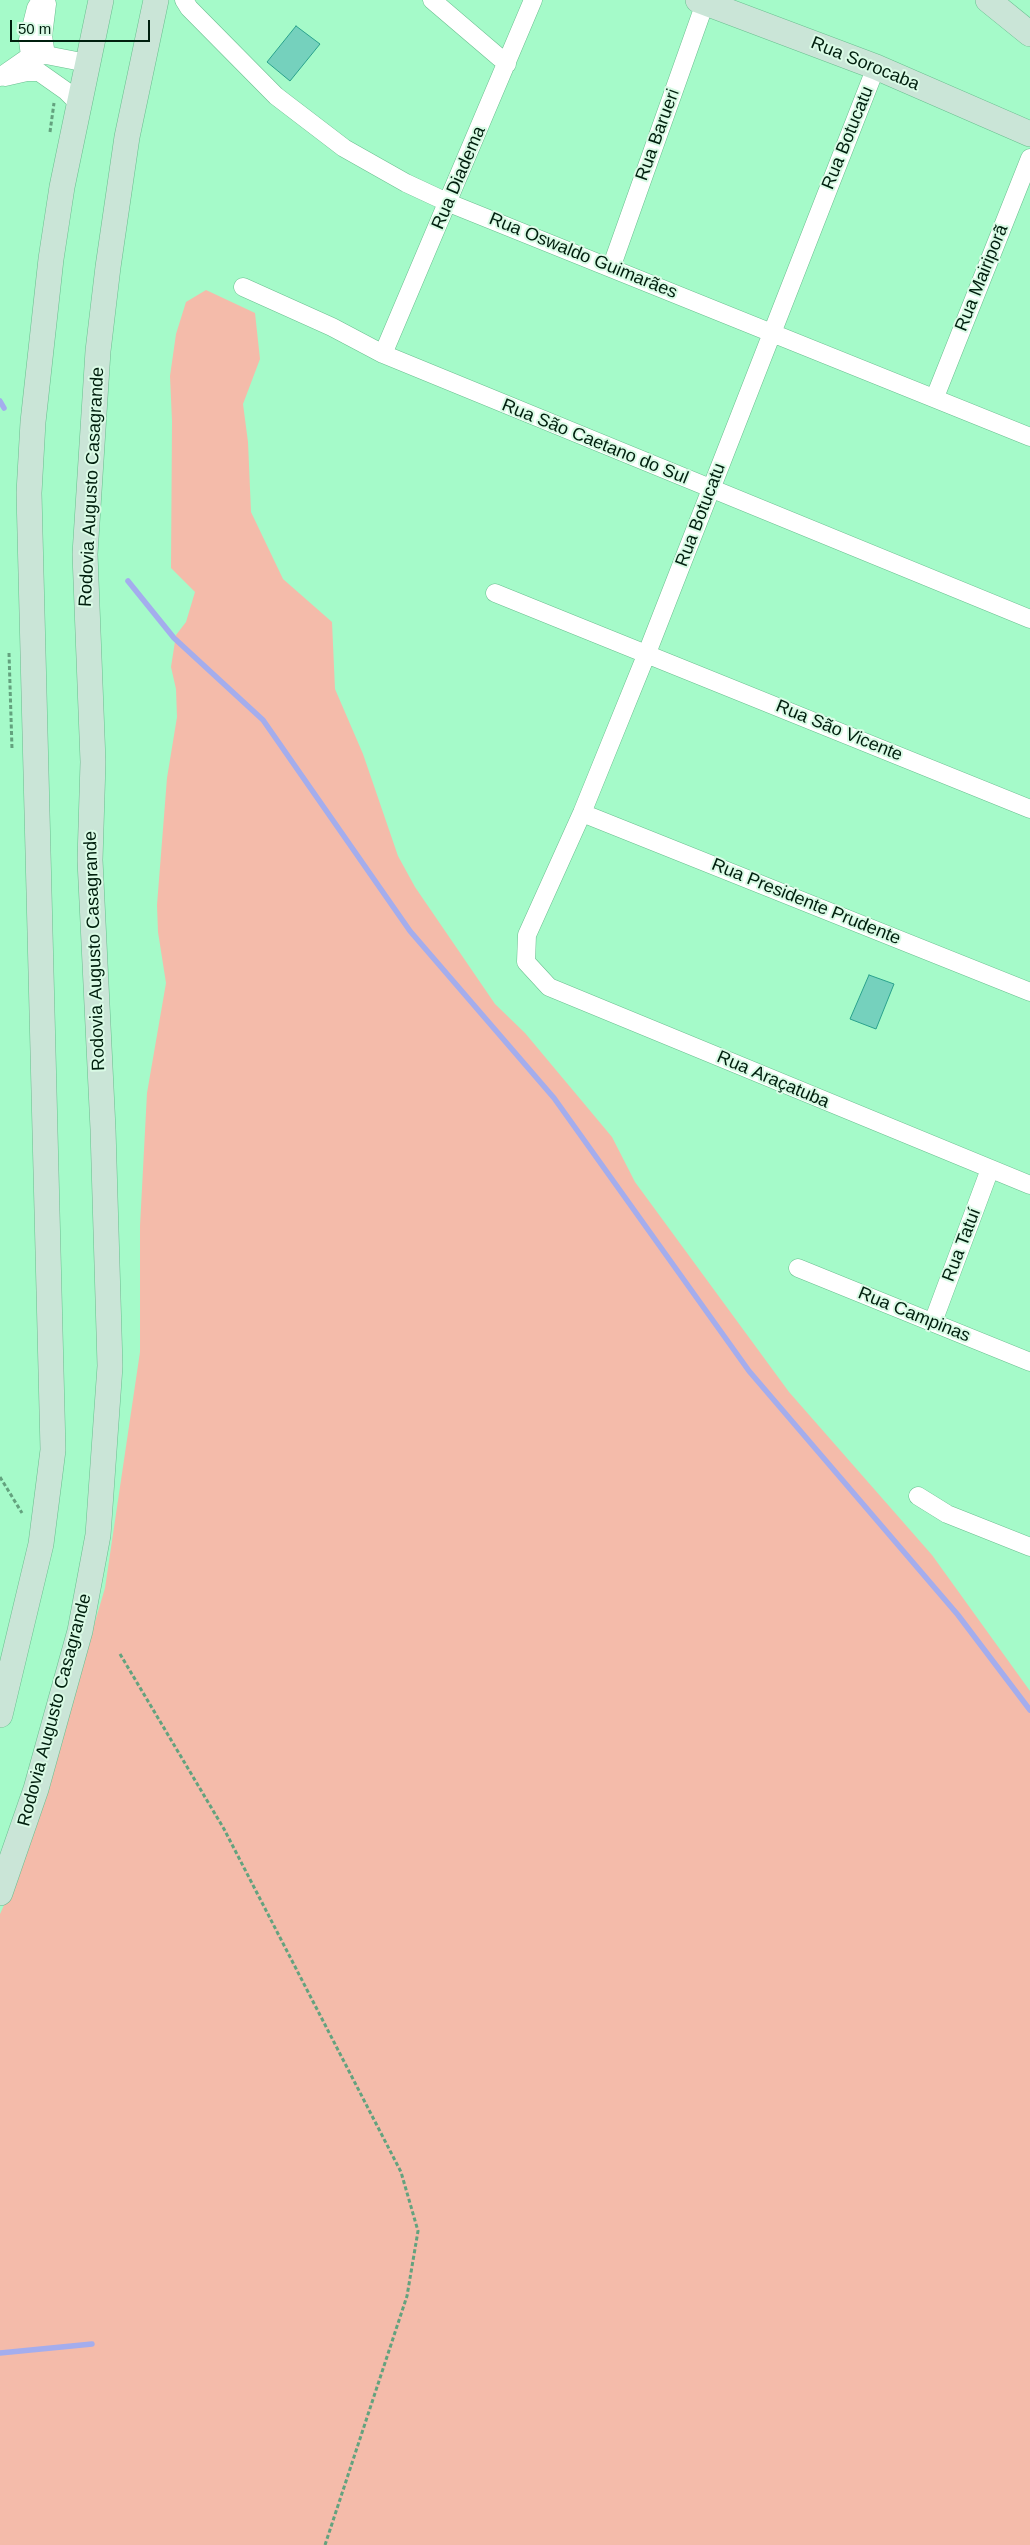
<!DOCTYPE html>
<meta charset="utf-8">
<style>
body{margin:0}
#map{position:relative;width:1030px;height:2545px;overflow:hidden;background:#a5fac9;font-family:Helvetica,sans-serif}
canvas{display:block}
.scale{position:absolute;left:10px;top:20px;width:140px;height:22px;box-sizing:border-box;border:2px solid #001f0e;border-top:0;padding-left:6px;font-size:15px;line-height:18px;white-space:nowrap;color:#001f0e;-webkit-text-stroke:4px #dafbe6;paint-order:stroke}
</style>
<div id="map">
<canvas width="1030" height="2545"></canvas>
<div class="scale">50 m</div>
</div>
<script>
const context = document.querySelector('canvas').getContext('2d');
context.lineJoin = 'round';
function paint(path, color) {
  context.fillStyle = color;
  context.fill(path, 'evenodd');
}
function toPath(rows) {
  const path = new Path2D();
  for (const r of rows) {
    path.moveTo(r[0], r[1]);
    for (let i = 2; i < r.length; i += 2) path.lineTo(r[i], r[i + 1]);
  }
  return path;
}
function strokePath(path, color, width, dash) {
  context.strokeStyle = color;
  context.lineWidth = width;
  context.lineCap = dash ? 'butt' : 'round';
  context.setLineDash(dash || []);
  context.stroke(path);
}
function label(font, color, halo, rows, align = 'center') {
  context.font = font + ' Helvetica,sans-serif';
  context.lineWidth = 4;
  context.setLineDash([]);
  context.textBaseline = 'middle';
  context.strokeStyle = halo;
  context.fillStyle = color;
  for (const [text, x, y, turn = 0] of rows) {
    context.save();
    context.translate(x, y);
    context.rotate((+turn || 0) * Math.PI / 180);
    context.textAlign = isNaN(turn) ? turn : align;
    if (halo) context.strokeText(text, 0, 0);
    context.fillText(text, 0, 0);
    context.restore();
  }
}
const green = toPath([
 [206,290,255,313,260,359,243,404,248,442,251,512,283,579,332,622,335,689,363,754,398,856,415,887,495,1004,525,1033,612,1137,635,1182,789,1392,932,1555,1030,1691,1030,2545,0,2545,0,1914,24,1861,105,1588,140,1352,140,1226,147,1093,166,983,158,932,157,905,167,778,177,717,176,689,171,667,176,635,186,622,195,592,171,568,172,421,170,376,176,334,186,302]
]);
const stream = toPath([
 [0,401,4,408],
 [128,581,174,638,263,720,410,931,554,1098,749,1371,958,1615,1030,1710],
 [0,2353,92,2344]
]);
const building = toPath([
 [296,26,320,44,290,81,267,62,296,26],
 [869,975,894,984,876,1029,850,1019,869,975]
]);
const path = toPath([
 [50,132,54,103],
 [9,653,12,749],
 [0,1477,22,1513],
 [120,1654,224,1829,401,2172,418,2231,407,2296,325,2545]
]);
const street = toPath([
 [184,0,189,8,276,96,344,148,406,183,449,203,1030,437],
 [432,0,507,64],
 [46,55,43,36,47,4],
 [34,66,30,56,28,40,36,8,41,0],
 [876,67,647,653,582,813,527,935,526,962,549,987,1030,1185],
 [0,77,30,56,46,55,87,63],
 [5,77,27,72,39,72,66,91,78,103],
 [611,268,705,3],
 [243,287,332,327,383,354,1030,619],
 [383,354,533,0],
 [935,397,1030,158],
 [495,593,1030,809],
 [582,813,1030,992],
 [798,1268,1030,1362],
 [933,1322,990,1169],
 [918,1496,947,1514,1030,1547]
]);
const secondary = toPath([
 [698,0,876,67,1030,134],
 [988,0,1030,34],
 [0,1715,41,1544,53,1450,29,493,33,422,51,259,62,187,101,0],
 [0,1893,36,1789,80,1631,98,1535,110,1366,103,1129,90,860,93,762,85,554,98,351,108,267,127,137,156,0]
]);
const streetNames = [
 ["Rua Sorocaba",865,64,22],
 ["Rua Barueri",658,135,-70],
 ["Rua Botucatu",848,138,-68],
 ["Rua Diadema",459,178,-67],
 ["Rua Oswaldo Guimarães",583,256,22],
 ["Rua Mairiporã",982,278,-68],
 ["Rua São Caetano do Sul",595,442,22],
 ["Rodovia Augusto Casagrande",92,487,-87],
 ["Rua Botucatu",701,515,-69],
 ["Rua São Vicente",839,731,22],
 ["Rua Presidente Prudente",806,902,22],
 ["Rodovia Augusto Casagrande",95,951,-92],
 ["Rua Araçatuba",773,1080,23],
 ["Rua Tatuí",962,1245,-69],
 ["Rua Campinas",914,1315,22],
 ["Rodovia Augusto Casagrande",55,1710,-75]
];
paint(green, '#f4bbaa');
strokePath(stream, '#a4aded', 5.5);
paint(building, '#75d1bd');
strokePath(building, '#29a18c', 1);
strokePath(street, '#6abe8f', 19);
strokePath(secondary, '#6abe8f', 26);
strokePath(path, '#63a27e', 3, [4, 2.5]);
strokePath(street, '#fff', 18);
strokePath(secondary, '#cae5d7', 25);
label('18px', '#001f0e', '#dafbe6', streetNames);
</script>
